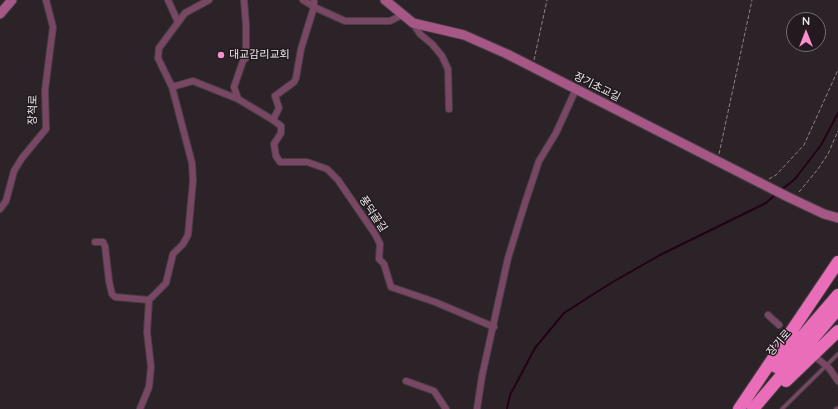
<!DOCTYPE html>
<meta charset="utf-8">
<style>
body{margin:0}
#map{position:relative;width:838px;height:409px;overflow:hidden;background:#2c2328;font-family:Quicksand,sans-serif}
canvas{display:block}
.north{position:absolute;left:786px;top:12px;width:40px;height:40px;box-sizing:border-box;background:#221a1e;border:1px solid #736c70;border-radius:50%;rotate:0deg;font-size:11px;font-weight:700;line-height:16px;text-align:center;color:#ede8eb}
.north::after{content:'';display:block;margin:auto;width:14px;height:18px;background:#f790cd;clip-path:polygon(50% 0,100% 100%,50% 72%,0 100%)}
</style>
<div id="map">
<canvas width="838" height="409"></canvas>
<div class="north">N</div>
</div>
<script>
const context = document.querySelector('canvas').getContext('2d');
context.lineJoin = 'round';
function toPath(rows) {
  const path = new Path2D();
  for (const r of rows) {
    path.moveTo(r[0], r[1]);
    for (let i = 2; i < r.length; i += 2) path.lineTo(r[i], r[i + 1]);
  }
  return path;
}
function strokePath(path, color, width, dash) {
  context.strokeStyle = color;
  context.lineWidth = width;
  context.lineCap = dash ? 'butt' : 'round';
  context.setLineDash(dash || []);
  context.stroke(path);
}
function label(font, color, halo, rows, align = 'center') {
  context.font = font + ' Quicksand,"Noto Sans KR",sans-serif';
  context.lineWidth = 3;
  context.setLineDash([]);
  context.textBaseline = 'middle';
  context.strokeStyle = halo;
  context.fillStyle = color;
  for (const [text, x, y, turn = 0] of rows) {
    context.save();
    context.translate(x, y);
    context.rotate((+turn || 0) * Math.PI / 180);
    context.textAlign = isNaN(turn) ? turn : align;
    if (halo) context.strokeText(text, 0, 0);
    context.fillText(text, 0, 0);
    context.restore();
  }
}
const stream = toPath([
 [781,190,795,179,821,145,838,113],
 [507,409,510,395,535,348,564,313,611,283,660,255,766,203,776,194]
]);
const path = toPath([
 [534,60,547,0],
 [719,154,752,0],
 [769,179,776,175,804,145,838,70],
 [799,192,818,169,828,154,838,131]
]);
const lane = toPath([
 [782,409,838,354],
 [836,409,838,408]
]);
const street = toPath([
 [168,0,178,22],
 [209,0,185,13,159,48,158,58,172,87,193,81,238,99,234,87,243,61,246,58,246,25,244,0],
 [303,0,314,7,314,0],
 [413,23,420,34,432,44,442,56,448,69,449,109],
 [238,99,273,120,279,108,275,96,294,82,296,78,301,49,314,7,345,21,390,21,402,15],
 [273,120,281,126,281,133,274,144,276,156,280,162,307,162,327,169,338,180,375,234,380,244,379,259,384,264,391,287,435,302,494,327],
 [0,209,6,201,14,171,22,158,46,129,45,90,53,27,46,0],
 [95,242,103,242,105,246,109,281,112,294,115,297,149,300,166,283,173,254,183,244,188,235,193,181,192,163,172,87],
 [768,315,779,325],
 [818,359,829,368,838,381],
 [406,381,434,391,446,409],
 [140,409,149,387,151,367,147,332,149,300],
 [477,409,482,376,508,258,525,203,539,161,556,133,576,89]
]);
const secondary = toPath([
 [385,0,413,23,464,35,507,54,788,197,824,214,838,218],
 [0,14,12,0]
]);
const highway = toPath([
 [776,367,838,295],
 [786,381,838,331],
 [739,409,838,262],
 [753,409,838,309]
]);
const markers = [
 [221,55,4,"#f790cd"]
];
const poiNames = [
 ["대교감리교회",229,55]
];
const streetNames = [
 ["장기초교길",597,87,27],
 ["장척로",33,110,-89],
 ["풍덕골길",373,214,56],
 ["장기로",779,343,-49]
];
strokePath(stream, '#230117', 2);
strokePath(lane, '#473f43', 5);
strokePath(street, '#473f43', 8);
strokePath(secondary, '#473f43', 11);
strokePath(highway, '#473f43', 14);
strokePath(path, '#8a8387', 1, [4, 2]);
strokePath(lane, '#794764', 3);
strokePath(street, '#794764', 6);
strokePath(secondary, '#a65786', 9);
strokePath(highway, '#e96db9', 12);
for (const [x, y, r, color] of markers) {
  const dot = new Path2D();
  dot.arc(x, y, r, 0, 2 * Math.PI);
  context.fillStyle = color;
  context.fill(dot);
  strokePath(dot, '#221a1e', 1.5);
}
label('11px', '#ede8eb', '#221a1e', poiNames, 'left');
label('11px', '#ede8eb', '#221a1e', streetNames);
</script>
